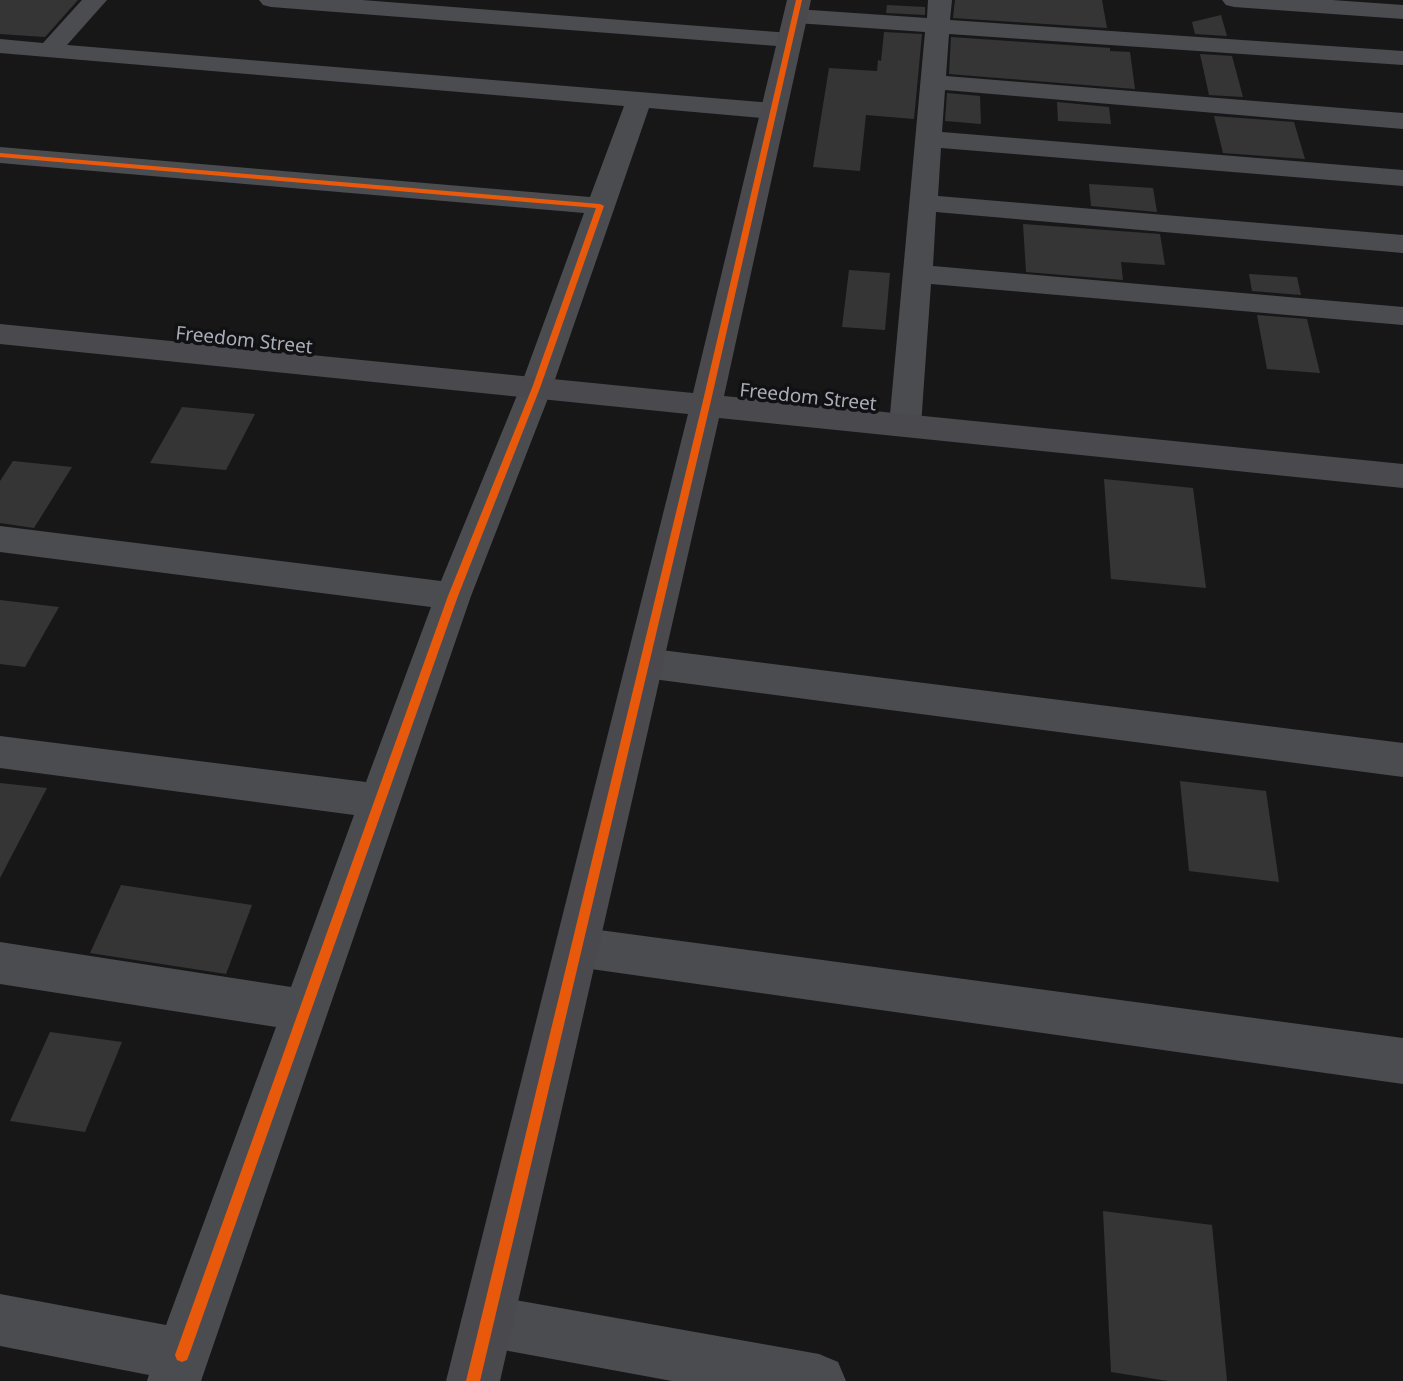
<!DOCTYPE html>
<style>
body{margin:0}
canvas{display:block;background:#171717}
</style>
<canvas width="1403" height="1381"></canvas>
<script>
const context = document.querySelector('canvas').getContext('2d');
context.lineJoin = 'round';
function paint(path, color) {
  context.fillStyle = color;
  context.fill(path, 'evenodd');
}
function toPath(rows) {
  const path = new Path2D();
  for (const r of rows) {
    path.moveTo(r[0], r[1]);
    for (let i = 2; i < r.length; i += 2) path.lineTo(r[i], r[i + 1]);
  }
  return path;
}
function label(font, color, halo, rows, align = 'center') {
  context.font = font + ' "Noto Sans",sans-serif';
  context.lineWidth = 7;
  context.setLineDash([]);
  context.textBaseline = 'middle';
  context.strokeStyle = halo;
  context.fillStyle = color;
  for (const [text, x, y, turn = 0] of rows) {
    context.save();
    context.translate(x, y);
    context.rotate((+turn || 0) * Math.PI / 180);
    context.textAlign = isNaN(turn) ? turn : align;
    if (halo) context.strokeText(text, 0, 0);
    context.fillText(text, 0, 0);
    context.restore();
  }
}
const building = toPath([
 [0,0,78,0,45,37,0,34],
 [955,0,1102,0,1107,28,953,18],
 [887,5,925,7,925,15,886,13],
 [1221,15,1227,36,1195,34,1192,22],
 [884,32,922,34,914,119,866,115,860,171,813,167,829,68,877,71,878,60,881,61],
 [951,37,1110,48,1110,51,1130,52,1135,89,949,74],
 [1200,54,1232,56,1243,97,1209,95],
 [947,93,980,96,981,124,945,121],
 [1057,102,1109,107,1111,124,1058,121],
 [1214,116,1294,122,1305,159,1223,153],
 [1089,184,1153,188,1157,212,1091,206],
 [1023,224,1160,234,1165,265,1121,262,1123,280,1026,272],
 [849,270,890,273,885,330,842,327],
 [1249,274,1297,277,1301,295,1252,291],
 [1257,315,1307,319,1320,373,1267,369],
 [182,407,255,414,226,470,150,463],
 [13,461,72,467,34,528,0,523,0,481],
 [1104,479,1193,488,1206,588,1111,579],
 [0,600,59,607,25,667,0,664],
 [1180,781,1266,791,1279,882,1189,871],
 [0,783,47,788,0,878],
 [121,885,252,905,226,974,90,953],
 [50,1032,122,1042,85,1132,10,1121],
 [1103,1211,1212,1225,1227,1381,1168,1381,1111,1372]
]);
const street = toPath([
 [82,0,107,0,67,45,773,103,782,106,786,111,782,116,773,119,649,108,552,388,471,596,201,1381,147,1381,149,1375,0,1346,0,1294,166,1325,276,1027,0,984,0,942,291,987,354,815,0,768,0,736,366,782,431,607,0,552,0,526,441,581,520,388,584,213,0,163,0,147,590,197,624,106,0,53,0,39,43,43,82,0],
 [259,0,362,0,790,33,798,35,802,40,798,45,790,47,271,7,263,5,259,0],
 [928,0,952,0,950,20,1403,51,1403,65,949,34,946,76,1403,113,1403,129,945,90,942,132,1403,170,1403,186,941,148,938,196,1403,235,1403,253,936,212,933,266,1403,307,1403,325,931,284,921,425,917,433,905,436,893,433,889,425,925,32,796,23,788,21,784,16,788,11,796,9,927,18,928,0],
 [1222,0,1332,0,1403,5,1403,19,1234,7,1226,5,1222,0],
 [645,648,1403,743,1403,777,645,678,632,674,626,663,632,652,645,648],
 [577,927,1403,1038,1403,1084,577,967,561,961,555,947,561,933,577,927],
 [487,1295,819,1354,838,1362,846,1381,672,1381,487,1347,468,1340,461,1321,468,1302,487,1295]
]);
const secondary = toPath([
 [787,0,811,0,724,396,1403,464,1403,488,719,418,500,1381,446,1381,688,414,0,344,0,324,693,393,787,0]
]);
const cycleway = toPath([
 [796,0,802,0,710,405,480,1381,466,1381,702,405,796,0],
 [0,153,600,204,604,206,540,388,458,596,189,1355,187,1360,182,1362,177,1360,175,1355,448,596,532,388,596,208,0,157,0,153]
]);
const streetNames = [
 ["Freedom Street",244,341,6],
 ["Freedom Street",808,398,6]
];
paint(building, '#353536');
paint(street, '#4b4c50');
paint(secondary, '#4a4a4e');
paint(cycleway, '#e8590c');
label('19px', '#a8adb8', '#111113', streetNames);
</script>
